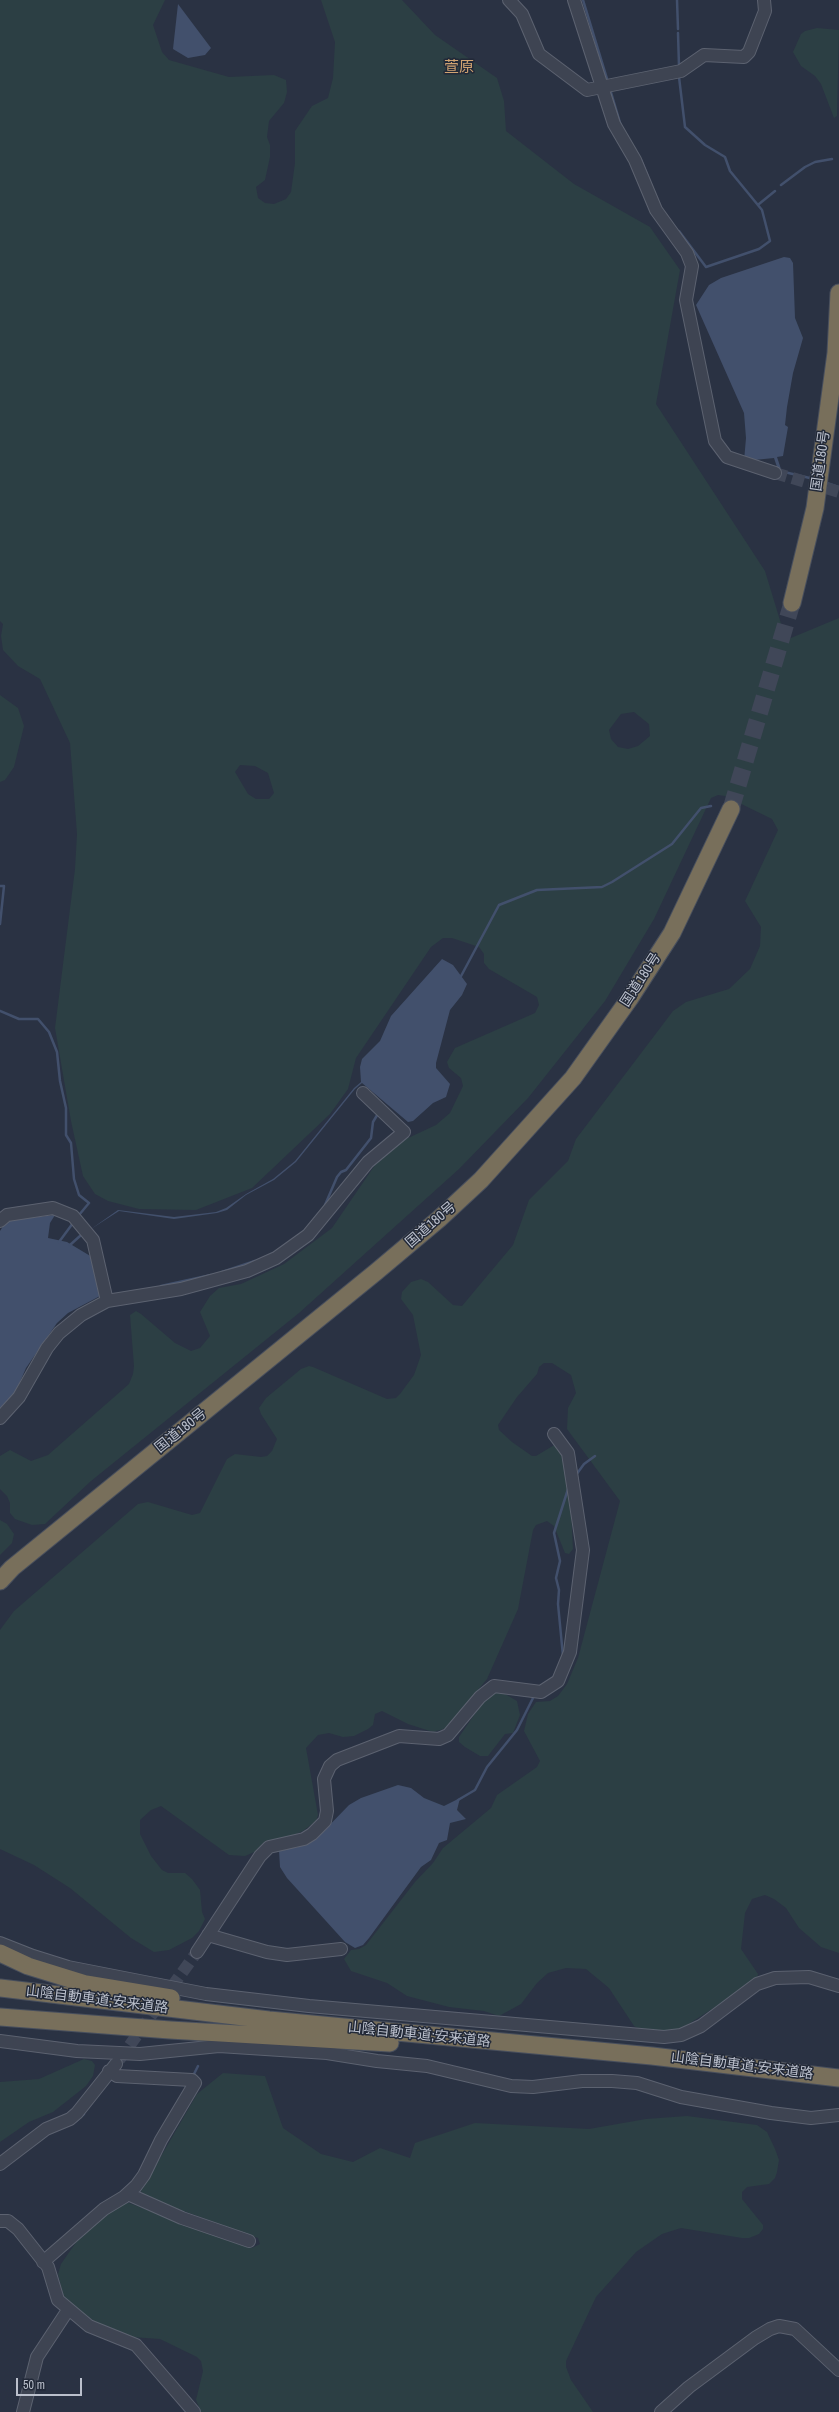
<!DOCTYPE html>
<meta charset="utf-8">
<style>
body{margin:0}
#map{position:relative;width:839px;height:2412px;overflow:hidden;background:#2a3243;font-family:"Archivo Narrow",sans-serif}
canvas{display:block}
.scale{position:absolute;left:16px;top:2378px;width:66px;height:18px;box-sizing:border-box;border:2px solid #bbc0cc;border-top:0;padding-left:5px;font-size:12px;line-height:14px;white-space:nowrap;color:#bbc0cc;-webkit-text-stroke:3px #222938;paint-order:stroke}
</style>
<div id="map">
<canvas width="839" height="2412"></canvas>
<div class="scale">50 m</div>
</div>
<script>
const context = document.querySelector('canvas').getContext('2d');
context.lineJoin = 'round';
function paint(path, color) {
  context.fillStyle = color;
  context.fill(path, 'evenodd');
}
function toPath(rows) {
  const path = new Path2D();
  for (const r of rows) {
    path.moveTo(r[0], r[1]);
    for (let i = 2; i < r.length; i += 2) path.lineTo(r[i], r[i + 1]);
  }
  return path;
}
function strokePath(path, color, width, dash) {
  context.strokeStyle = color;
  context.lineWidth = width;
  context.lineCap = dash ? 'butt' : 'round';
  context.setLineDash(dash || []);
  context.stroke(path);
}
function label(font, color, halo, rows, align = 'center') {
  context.font = font + ' "Archivo Narrow","Noto Sans JP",sans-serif';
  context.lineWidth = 3;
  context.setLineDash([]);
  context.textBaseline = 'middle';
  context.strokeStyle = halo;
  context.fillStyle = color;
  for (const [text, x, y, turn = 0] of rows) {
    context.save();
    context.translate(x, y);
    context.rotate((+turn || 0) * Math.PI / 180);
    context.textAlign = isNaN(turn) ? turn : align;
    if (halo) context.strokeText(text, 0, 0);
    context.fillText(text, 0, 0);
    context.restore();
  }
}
const green = toPath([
 [0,0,165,0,153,25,162,52,169,60,229,77,274,75,286,80,287,92,284,103,269,121,267,137,270,145,270,157,265,180,256,187,258,198,265,203,274,204,286,199,291,192,295,163,295,131,312,106,328,98,333,78,335,42,321,0,402,0,435,35,497,78,504,101,506,131,574,184,650,227,680,270,656,404,765,571,786,640,839,618,839,1953,821,1947,799,1928,786,1908,774,1899,765,1895,752,1899,745,1913,741,1949,758,1974,756,1981,676,2032,641,2030,634,2026,609,1988,586,1969,566,1968,548,1973,537,1983,521,2004,499,2016,484,2011,449,2007,407,1996,387,1983,351,1971,344,1959,351,1950,359,1949,366,1945,415,1882,433,1863,443,1848,491,1808,497,1795,537,1767,540,1761,524,1731,528,1714,536,1702,550,1701,558,1696,567,1684,578,1658,620,1501,567,1429,568,1408,576,1393,571,1375,552,1363,544,1363,539,1367,537,1374,517,1397,498,1425,499,1430,512,1442,532,1456,536,1456,556,1444,563,1454,571,1509,573,1549,569,1554,565,1553,554,1526,547,1521,536,1525,533,1530,518,1609,487,1679,447,1728,433,1732,408,1724,382,1711,375,1714,373,1725,368,1729,354,1736,343,1737,329,1733,318,1735,306,1748,318,1815,316,1821,303,1831,245,1856,229,1855,161,1806,151,1810,140,1820,140,1834,151,1856,162,1870,168,1873,185,1873,192,1879,200,1890,202,1912,205,1919,199,1931,192,1938,169,1950,154,1952,131,1938,70,1888,34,1865,0,1849,0,1630,14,1611,138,1504,148,1502,192,1515,200,1513,227,1459,235,1454,261,1457,267,1456,272,1451,277,1439,261,1414,259,1408,266,1398,301,1369,309,1366,313,1367,387,1399,396,1398,400,1394,414,1375,421,1355,413,1315,401,1299,402,1292,411,1282,421,1279,428,1282,453,1305,462,1306,513,1245,529,1200,568,1161,576,1139,673,1011,686,1002,729,989,750,969,760,946,761,927,745,901,778,830,772,819,725,796,718,795,711,798,654,919,605,1001,528,1098,459,1169,299,1313,91,1481,45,1524,32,1525,15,1519,10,1513,10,1503,7,1496,0,1489,0,1456,10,1450,31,1461,48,1455,129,1384,133,1374,134,1366,130,1315,136,1311,141,1314,175,1343,191,1351,200,1348,210,1336,200,1312,210,1296,219,1288,241,1284,284,1264,332,1228,375,1165,406,1139,436,1125,450,1113,463,1086,461,1078,449,1068,447,1062,455,1048,535,1013,539,1005,537,997,489,969,484,963,484,954,479,947,452,938,443,938,431,947,356,1058,348,1089,330,1114,252,1188,196,1210,139,1209,108,1201,95,1194,83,1176,71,1121,55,1028,75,869,77,834,70,743,40,679,18,666,3,650,1,636,3,624,0,621],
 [634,712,649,724,650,736,638,746,628,749,618,747,611,739,609,730,621,714],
 [240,765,255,766,268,773,274,793,269,799,256,799,248,794,235,772],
 [817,28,839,30,837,116,834,118,821,84,815,76,801,66,793,52,801,34,805,31],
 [0,695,18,708,24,726,14,767,5,780,0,782],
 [0,1520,7,1524,14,1534,12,1543,0,1555],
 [500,1691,517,1701,520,1715,513,1733,505,1734,488,1756,480,1756,465,1747,459,1742,459,1737,489,1693],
 [84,2059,92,2061,95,2065,93,2076,86,2086,53,2112,29,2122,0,2142,0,2082,39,2079],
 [223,2073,265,2076,283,2128,321,2154,353,2162,380,2148,410,2158,415,2143,475,2123,589,2129,646,2119,687,2116,757,2125,767,2132,775,2149,779,2160,777,2172,775,2178,769,2184,747,2187,742,2192,742,2199,763,2225,763,2229,759,2234,749,2238,742,2238,681,2228,662,2234,636,2252,596,2297,566,2361,566,2367,571,2380,593,2412,201,2412,196,2400,203,2371,201,2361,197,2357,160,2339,131,2337,103,2326,81,2314,64,2298,58,2274,61,2264,77,2241,117,2206,126,2202,252,2248,260,2244,258,2238,145,2197,141,2191,197,2094]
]);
const water = toPath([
 [178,4,211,48,205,55,188,58,173,49],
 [784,257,790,258,793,263,795,318,803,338,793,373,787,407,785,425,788,427,783,456,777,457,781,469,778,470,774,458,744,461,746,438,744,413,696,305,709,285,721,278],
 [442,959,453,965,467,984,462,995,450,1010,436,1063,436,1068,450,1084,446,1097,433,1103,413,1121,408,1122,362,1083,355,1089,296,1162,274,1180,246,1195,227,1210,217,1213,174,1219,119,1211,91,1229,118,1210,174,1217,216,1212,226,1208,246,1194,273,1179,295,1161,354,1088,361,1082,360,1067,362,1059,380,1041,391,1016],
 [55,1215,50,1223,48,1238,67,1242,92,1257,100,1296,68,1313,57,1323,26,1368,16,1391,0,1410,0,1231,5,1223,12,1220],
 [398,1785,411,1788,424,1798,444,1806,460,1798,457,1810,466,1819,450,1823,447,1840,439,1843,431,1860,421,1867,369,1938,363,1945,355,1948,345,1942,287,1878,280,1867,279,1850,298,1847,316,1839,349,1805,361,1798]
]);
const stream = toPath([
 [583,0,608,82],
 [677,0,678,29],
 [678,33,679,66],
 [610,89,621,126],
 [641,160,648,177],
 [781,185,805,167,815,162,832,159],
 [759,204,775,191],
 [679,231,706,267,759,249,770,241,762,210,730,171,725,157,705,145,685,127,679,77],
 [779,469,780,471,814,479],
 [824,482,839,487],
 [0,886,4,886,0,924],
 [460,978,499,905,537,890,602,887,612,882,672,844,701,808,711,806],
 [0,1011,19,1019,38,1019,49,1032,57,1052,60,1081,66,1108,66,1135,71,1143,74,1179,79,1195,89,1203,79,1215],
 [325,1205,337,1177,341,1172,346,1170,371,1138,373,1122,379,1112],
 [59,1242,73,1223],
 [70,1245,80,1236],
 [222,1272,255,1261],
 [161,1286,211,1275],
 [576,1475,584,1464,595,1456],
 [563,1656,558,1604,559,1590,556,1578,560,1561,554,1533,569,1486],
 [458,1800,475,1790,487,1767,517,1730,534,1696],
 [194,2074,198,2066],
 [76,2121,84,2114]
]);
const minorTunnel = toPath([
 [775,473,839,492],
 [119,2060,197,1952]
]);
const highwayTunnel = toPath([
 [731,809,792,603]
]);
const minor = toPath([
 [509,0,522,14,539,54,587,90,681,71,704,55,744,57,749,52,765,11,764,0],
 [574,0,614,124,635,160,656,210,687,253,692,266,686,300,715,441,727,457,775,473],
 [0,1221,7,1215,53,1208,73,1216,93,1240,107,1301],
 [0,1418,19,1397,47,1348,59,1333,81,1315,107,1301,181,1289,247,1271,276,1258,308,1235,368,1162,404,1132,363,1093],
 [208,1935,267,1952,287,1955,341,1949],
 [0,1943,33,1956,68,1967,206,1994,309,2006,664,2037,681,2035,701,2026,757,1984,775,1978,809,1977,839,1986],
 [197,1952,260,1856,269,1847,304,1839,312,1834,325,1821,327,1811,324,1779,330,1766,337,1760,399,1736,439,1739,448,1735,480,1697,494,1686,541,1692,558,1681,570,1652,583,1550,568,1453,554,1434],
 [0,2041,77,2051,140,2054,219,2046,327,2053,377,2061,427,2066,511,2086,533,2087,582,2081,612,2081,637,2083,681,2097,771,2113,811,2118,839,2115],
 [0,2164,46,2129,70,2119,77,2113,116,2064],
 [128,2194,182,2218,249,2241],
 [0,2221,8,2221,18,2229,48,2267,58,2300,89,2326,136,2345,194,2412],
 [43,2262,104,2209,124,2197,136,2186,144,2175,161,2140,195,2083,192,2080,117,2076,109,2071],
 [23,2412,37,2357,68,2310],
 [661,2412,689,2387,755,2338,770,2329,779,2326,795,2329,839,2370]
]);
const highway = toPath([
 [792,603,815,508,836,353,839,293],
 [0,1581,12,1568,376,1272,439,1219,481,1180,573,1078,630,998,672,933,731,809],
 [0,1953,28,1966,86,1984,171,1998],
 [0,1988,269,2020,652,2056,839,2078],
 [0,2017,170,2030,390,2043]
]);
const streetNames = [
 ["国道180号",821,461,-82],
 ["国道180号",641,980,-57],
 ["国道180号",431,1225,-41],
 ["国道180号",181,1431,-39],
 ["山陰自動車道;安来道路",97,2000,7],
 ["山陰自動車道;安来道路",419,2035,6],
 ["山陰自動車道;安来道路",742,2066,7]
];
const neighbourhoodNames = [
 ["萱原",459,68]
];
paint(green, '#2c3f44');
paint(water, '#42506c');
strokePath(stream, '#42506c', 2.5);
strokePath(minorTunnel, '#404758', 12, [12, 6]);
strokePath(highwayTunnel, '#404758', 17, [17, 8]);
strokePath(minor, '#5c6270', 14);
strokePath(highway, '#484f5d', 19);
strokePath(minor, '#3e4452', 12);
strokePath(highway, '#786f5b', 17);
label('14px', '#bbc0cc', '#222938', streetNames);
label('15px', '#d0a372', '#222938', neighbourhoodNames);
</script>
